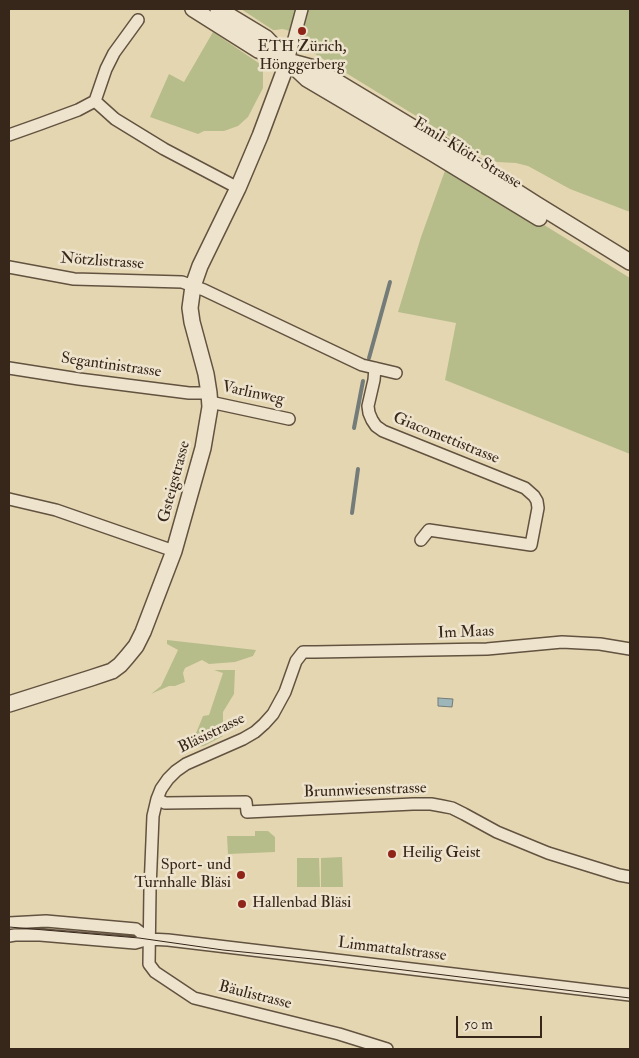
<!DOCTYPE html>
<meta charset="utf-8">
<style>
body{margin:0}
#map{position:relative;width:639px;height:1058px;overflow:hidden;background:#e5d6b2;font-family:"IM FELL Double Pica",serif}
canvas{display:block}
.frame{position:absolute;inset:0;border:10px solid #37261a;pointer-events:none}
.scale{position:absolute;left:456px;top:1016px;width:86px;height:22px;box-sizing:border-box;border:2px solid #37261a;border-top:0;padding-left:6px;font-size:15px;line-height:18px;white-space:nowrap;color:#37261a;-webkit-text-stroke:4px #eee4cd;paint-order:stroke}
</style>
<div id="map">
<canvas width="639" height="1058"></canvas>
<div class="frame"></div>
<div class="scale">50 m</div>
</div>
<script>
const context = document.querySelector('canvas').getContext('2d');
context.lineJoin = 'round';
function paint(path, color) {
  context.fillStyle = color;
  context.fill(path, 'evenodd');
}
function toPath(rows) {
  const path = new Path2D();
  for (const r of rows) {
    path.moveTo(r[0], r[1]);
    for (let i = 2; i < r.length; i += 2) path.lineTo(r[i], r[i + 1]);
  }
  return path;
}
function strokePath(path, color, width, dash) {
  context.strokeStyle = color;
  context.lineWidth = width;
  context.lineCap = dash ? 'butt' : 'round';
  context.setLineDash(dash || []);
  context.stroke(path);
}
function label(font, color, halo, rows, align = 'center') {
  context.font = font + ' "IM FELL Double Pica",serif';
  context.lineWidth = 5;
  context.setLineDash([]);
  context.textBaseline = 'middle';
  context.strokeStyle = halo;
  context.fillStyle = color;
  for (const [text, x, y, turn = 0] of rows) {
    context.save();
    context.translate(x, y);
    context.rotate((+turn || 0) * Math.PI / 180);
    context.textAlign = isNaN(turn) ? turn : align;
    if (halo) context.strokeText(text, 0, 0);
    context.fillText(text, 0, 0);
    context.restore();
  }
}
const green = toPath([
 [241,9,630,9,630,212,570,189,528,166,516,163,497,162,470,149,315,54,287,30,282,29,276,30,273,30],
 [213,32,263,66,263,88,248,117,238,126,224,131,204,131,198,134,150,117,169,74,184,82],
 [447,165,630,278,630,454,445,380,456,323,398,312,421,237],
 [167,640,256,650,253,656,235,662,209,664,202,660,185,668,183,673,185,682,175,686,169,686,151,694,161,686,178,650,167,644],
 [214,670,235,670,234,694,223,712,223,736,204,746,190,748,203,716,209,715,223,673],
 [255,831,268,831,275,837,275,852,228,854,227,836,255,836],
 [342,857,343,887,321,887,321,858],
 [297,858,319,858,320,887,297,887]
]);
const water = toPath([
 [438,698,453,699,452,707,438,706,438,698]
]);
const stream = toPath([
 [369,358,390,282],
 [354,428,363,381],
 [352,513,358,469]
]);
const minor = toPath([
 [288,61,302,9],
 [95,101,115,119,164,149,238,188],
 [95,101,106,69,114,53,138,20],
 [9,135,40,124,78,110,95,101],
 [9,267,74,279,182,282,204,290,362,365,396,373],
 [9,368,79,379,189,393,209,393],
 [375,368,374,380,368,406,369,413,372,420,376,426,383,431,525,488,534,496,537,501,538,508,531,545,429,530,421,540],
 [210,402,289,419],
 [9,499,56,510,174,551],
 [157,799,165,803,246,802,247,812,413,804,431,804,442,806,452,808,464,814,497,832,548,853,619,875,630,877],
 [9,923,46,921,136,929,149,939],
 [9,936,15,935,40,935,135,943,149,939,168,940,630,995],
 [387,1049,339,1034,194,998,155,972,149,964,150,889,153,816,157,799,161,789,168,779,176,771,186,764,243,739,255,732,264,724,273,714,285,692,296,661,303,652,315,652,487,649,562,642,600,644,630,649]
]);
const tertiary = toPath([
 [193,9,258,50,288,61,314,68,470,162,536,204,630,262],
 [218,9,266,38,288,61,307,79,434,154,539,218],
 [9,704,91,678,112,671,120,665,127,657,136,646,143,632,174,551,203,448,210,407,209,393,206,374,192,322,190,308,193,286,200,266,238,188,260,136,288,61]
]);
const tram = toPath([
 [9,927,139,938,223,950,323,960,630,998]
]);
const markers = [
 [302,31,5,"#8f2418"],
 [392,854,5,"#8f2418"],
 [241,875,5,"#8f2418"],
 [242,904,5,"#8f2418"]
];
const poiNames = [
 ["ETH Zürich,",302,48,"center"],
 ["Hönggerberg",302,66,"center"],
 ["Heilig Geist",402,854],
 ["Sport- und",231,866,"right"],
 ["Turnhalle Bläsi",231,884,"right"],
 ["Hallenbad Bläsi",252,904]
];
const streetNames = [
 ["Emil-Klöti-Strasse",467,154,31],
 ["Nötzlistrasse",102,262,4],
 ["Segantinistrasse",111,366,8],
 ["Varlinweg",253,394,12],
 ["Giacomettistrasse",446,439,22],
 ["Gsteigstrasse",175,482,-75],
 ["Im Maas",466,633,-2],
 ["Bläsistrasse",212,734,-26],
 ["Brunnwiesenstrasse",365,791,-2],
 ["Limmattalstrasse",392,950,7],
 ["Bäulistrasse",255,996,14]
];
paint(green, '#b6bd8b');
paint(water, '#9cb6b9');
strokePath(water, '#747c79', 1);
strokePath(stream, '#747c79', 4);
strokePath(minor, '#625240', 14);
strokePath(tertiary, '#625240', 18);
strokePath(minor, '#eee4cd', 11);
strokePath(tertiary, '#eee4cd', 15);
strokePath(tram, '#37261a', 1);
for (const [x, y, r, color] of markers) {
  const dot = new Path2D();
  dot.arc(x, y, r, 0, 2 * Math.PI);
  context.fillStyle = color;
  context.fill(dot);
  strokePath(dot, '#eee4cd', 2);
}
label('16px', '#37261a', '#eee4cd', poiNames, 'left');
label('16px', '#37261a', '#eee4cd', streetNames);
</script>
